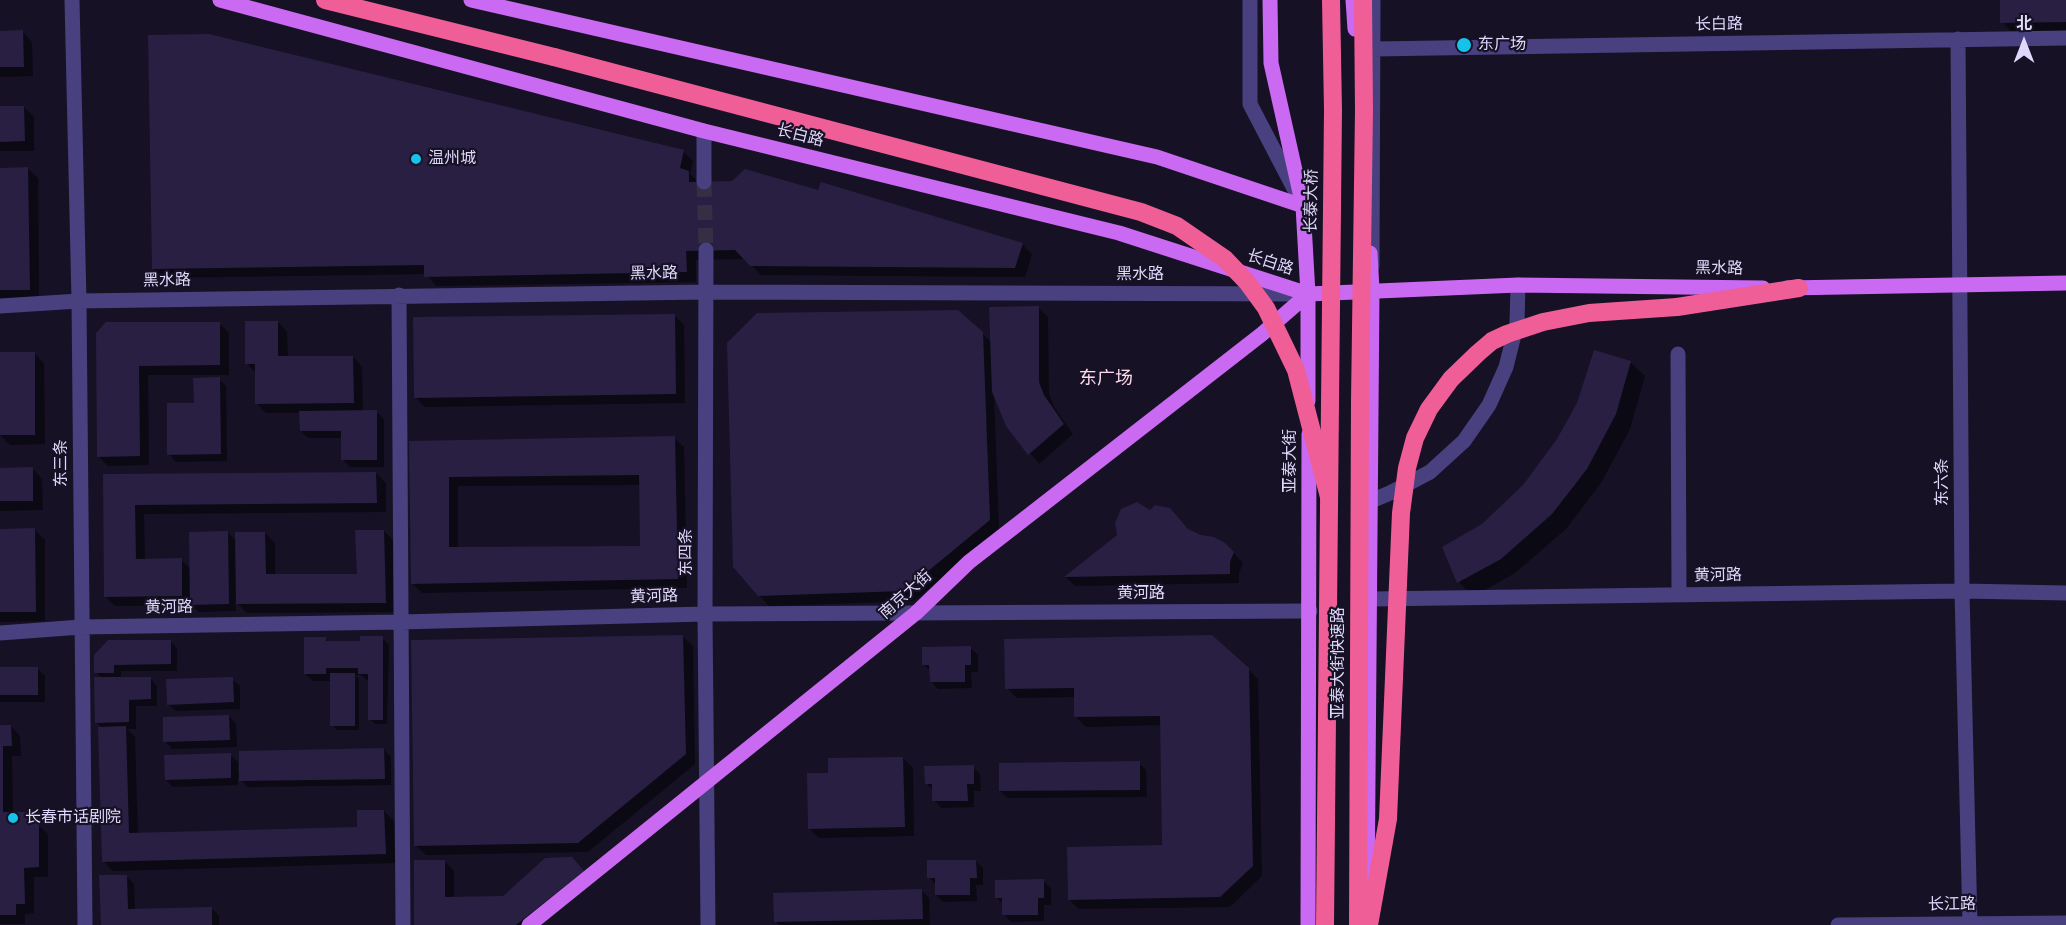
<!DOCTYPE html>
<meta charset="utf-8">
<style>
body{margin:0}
#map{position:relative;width:2066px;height:925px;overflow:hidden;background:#161124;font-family:Signika,"Noto Sans SC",sans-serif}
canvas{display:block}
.north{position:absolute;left:1994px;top:12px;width:60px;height:60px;-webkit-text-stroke:4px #161124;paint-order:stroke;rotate:0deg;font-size:16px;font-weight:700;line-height:24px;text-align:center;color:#dfd8fb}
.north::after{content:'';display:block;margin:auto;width:21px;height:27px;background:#dfd8fb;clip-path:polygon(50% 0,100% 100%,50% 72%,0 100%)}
</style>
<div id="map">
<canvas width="2066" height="925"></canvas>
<div class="north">北</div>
</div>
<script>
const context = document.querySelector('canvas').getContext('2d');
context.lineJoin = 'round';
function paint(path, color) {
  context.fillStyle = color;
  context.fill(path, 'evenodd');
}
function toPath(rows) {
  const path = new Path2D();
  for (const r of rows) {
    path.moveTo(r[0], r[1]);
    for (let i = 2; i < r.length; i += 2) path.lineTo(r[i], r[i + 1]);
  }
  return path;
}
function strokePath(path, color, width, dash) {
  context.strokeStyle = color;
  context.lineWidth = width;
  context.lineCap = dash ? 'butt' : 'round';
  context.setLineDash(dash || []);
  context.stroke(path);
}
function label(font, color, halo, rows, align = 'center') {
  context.font = font + ' Signika,"Noto Sans SC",sans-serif';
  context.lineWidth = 4.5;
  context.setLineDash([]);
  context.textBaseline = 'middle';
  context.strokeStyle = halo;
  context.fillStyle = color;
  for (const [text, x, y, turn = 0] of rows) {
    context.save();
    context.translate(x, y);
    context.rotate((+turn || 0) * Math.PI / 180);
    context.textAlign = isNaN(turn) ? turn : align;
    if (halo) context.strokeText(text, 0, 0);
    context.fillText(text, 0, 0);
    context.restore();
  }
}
const shadow = toPath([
 [2001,0,2066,0,2066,31,2012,32,2002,22],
 [0,32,23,32,32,42,33,76,0,77],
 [0,107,24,107,34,117,34,151,0,151],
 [683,151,693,161,690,174,698,182,819,192,1022,244,1032,254,1025,277,761,275,745,259,696,260,696,282,436,286,426,274,163,278,153,268],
 [0,169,28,169,38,178,39,299,0,299],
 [1038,307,1048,317,1049,393,1054,407,1073,434,1039,464,1008,426,994,394,999,530,914,601,769,606,759,595,982,333,992,343],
 [674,315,684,325,685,403,425,407,415,397],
 [278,322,287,332,288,357,353,357,362,367,363,412,376,412,384,419,384,467,350,467,343,460,342,438,308,438,301,431,301,413,266,413,256,403,256,373,247,364],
 [219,323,229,333,229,375,148,375,149,465,108,466,98,456,97,334],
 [0,353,34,353,44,363,45,444,10,445,0,435],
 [1630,362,1645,376,1630,429,1601,483,1566,529,1515,573,1473,597,1459,582,1444,547,1483,525,1524,486],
 [219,379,226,386,227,461,176,462,169,454,195,404],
 [674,438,684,447,687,588,422,593,412,583,410,442],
 [641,485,641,547,458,549,458,486],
 [0,469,33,469,42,479,43,510,0,511],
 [376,473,386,483,386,512,144,514,145,560,181,560,191,569,228,533,237,542,265,533,275,543,275,575,358,575,384,531,394,541,395,612,247,613,235,601,236,611,199,612,192,605,115,606,105,596,104,476],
 [0,530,35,530,45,540,45,621,0,622],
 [1189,531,1225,544,1243,563,1239,573,1239,583,1075,586,1066,577],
 [683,637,693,646,695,764,588,852,426,855,416,846],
 [325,638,330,643,361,643,382,638,389,645,387,724,375,724,370,719,369,680,367,680,361,675,355,675,359,679,359,730,337,730,332,725,332,681,313,681,305,674],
 [170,641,177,648,177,671,121,671,121,679,150,678,157,686,157,706,136,706,136,729,127,729,135,737,138,835,359,828,384,811,394,821,395,863,113,871,104,862,102,728,96,722,102,679,96,672],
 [970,648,978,655,978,672,971,672,972,688,938,689,931,681,931,672,923,664],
 [37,668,45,676,45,702,0,702,0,669],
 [1248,669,1258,679,1262,876,1230,907,1079,909,1069,900,1164,847,1162,725,1086,727,1076,717,1075,697,1017,698,1007,688],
 [232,679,240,686,240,709,176,711,168,704],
 [229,716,236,724,237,747,172,749,165,741],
 [11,726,20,736,21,756,12,756,13,814,26,813,48,834,48,877,34,877,34,913,25,914,25,924,0,924,0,727],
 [384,750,391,757,391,785,248,787,238,777,238,785,173,787,166,780,230,755,238,762,238,772,241,772],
 [903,758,913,768,914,836,819,838,809,828],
 [1139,763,1146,770,1147,797,1008,798,1000,791],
 [973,767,980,774,981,791,974,791,974,807,941,808,934,800,934,791,926,783],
 [444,861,454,871,454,898,504,897,582,869,592,882,538,925,416,925],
 [976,861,983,868,983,885,976,885,977,901,943,902,936,895,936,885,929,877],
 [126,876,134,884,135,910,211,908,219,916,219,925,103,925],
 [1043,881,1051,888,1051,905,1044,905,1044,921,1011,922,1004,914,1004,905,996,897],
 [922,891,929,898,930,925,779,925,775,921]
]);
const building = toPath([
 [2000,0,2066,0,2066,22,2000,23],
 [23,30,24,67,0,67,0,31],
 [209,34,684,150,680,168,689,171,689,182,732,181,745,169,818,190,821,182,1023,243,1015,268,750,266,735,250,686,251,687,272,424,277,424,265,152,269,148,35],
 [0,106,24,106,25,141,0,142],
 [28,167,30,290,0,290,0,168],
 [1039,306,1039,382,1044,395,1064,424,1028,455,1006,426,992,392,989,307],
 [958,310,983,332,990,520,904,591,758,596,733,567,727,343,757,313],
 [675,314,676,394,414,398,413,317],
 [245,321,278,321,278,356,353,356,354,403,255,404,255,364,245,364],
 [106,322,220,322,220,365,139,366,140,456,97,457,96,333],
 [1594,350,1631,361,1616,414,1587,469,1552,514,1501,559,1457,583,1442,547,1482,524,1523,485,1557,439,1577,403],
 [0,352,35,352,35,435,0,435],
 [220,377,221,454,167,455,167,403,194,403,193,378],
 [377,410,377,460,341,460,341,431,300,431,299,411],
 [675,436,678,579,411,584,409,441],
 [639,475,640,546,449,547,449,477],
 [33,467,33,501,0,501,0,468],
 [376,472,377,503,135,505,136,559,182,558,182,596,104,597,103,474],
 [1137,502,1150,510,1155,505,1170,508,1188,529,1201,535,1214,537,1225,543,1234,552,1230,562,1230,574,1064,577,1117,535,1115,523,1121,509],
 [35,528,36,612,0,612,0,529],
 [355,530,384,530,386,603,236,604,235,532,265,532,266,574,357,574],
 [228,531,229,604,190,605,189,532],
 [683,635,686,754,578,843,414,846,411,640],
 [1212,635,1249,668,1253,866,1220,897,1068,900,1067,847,1162,845,1160,716,1074,717,1074,688,1005,689,1004,639],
 [360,636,383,636,383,720,368,720,368,674,358,674,358,668,326,668,326,674,304,674,304,637,326,637,326,641,360,641],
 [108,640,171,640,171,664,114,665,114,673,94,673,94,655],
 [971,646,971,665,965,665,965,682,930,682,929,665,922,665,922,647],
 [0,667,38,667,38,695,0,695],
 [330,673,355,673,355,726,330,726],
 [94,677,151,677,151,699,129,700,129,722,95,723],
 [233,677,234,702,167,705,166,679],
 [229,715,230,740,163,742,163,717],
 [0,725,11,725,12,746,3,746,3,812,27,812,27,823,39,823,39,867,24,868,25,904,16,904,16,915,0,915],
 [126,726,129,833,357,827,357,810,384,810,386,854,102,862,98,727],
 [384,748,385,779,239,781,239,751],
 [231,753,231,778,165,780,164,755],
 [903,757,905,827,808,829,807,773,828,773,828,758],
 [1140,761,1140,790,999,791,999,763],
 [974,765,974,784,967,784,968,801,932,801,932,784,925,784,924,766],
 [572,857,584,871,516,925,414,925,414,860,445,860,445,897,503,896,545,858],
 [927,860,976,860,977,878,970,878,970,895,935,895,935,878,927,878],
 [99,875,127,875,128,909,212,907,212,925,101,925],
 [1044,879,1044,898,1038,898,1038,915,1002,915,1002,898,995,898,995,880],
 [922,889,923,919,774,922,773,893]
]);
const minorTunnel = toPath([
 [704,182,706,250]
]);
const minor = toPath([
 [72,0,79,301,85,925],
 [1250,0,1250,104,1299,198],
 [1958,39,1962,591,1970,925],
 [1374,49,2066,38],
 [704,131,704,182],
 [706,250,705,614,708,925],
 [1372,266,1373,0],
 [399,295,403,925],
 [0,306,79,301,707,292,1302,294],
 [1678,354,1679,595],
 [1371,501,1390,493,1430,472,1464,441,1489,405,1506,367,1517,323,1518,285],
 [1371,599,1962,591,2066,593],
 [0,633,81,627,401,622,705,614,1310,611],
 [1838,925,2066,923]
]);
const major = toPath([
 [220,0,704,131,1119,233,1308,294,1518,285,1763,288],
 [471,0,1157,157,1303,206],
 [1270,0,1271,63,1303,206,1308,294,1308,401],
 [1353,0,1355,29],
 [1787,288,2066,283],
 [1367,901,1372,290,1370,253],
 [529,925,916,613,969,562,1262,334,1308,294],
 [1308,925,1309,434]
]);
const highway = toPath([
 [325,0,554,57],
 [1677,307,1799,288],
 [1325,925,1330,403],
 [1358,925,1360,401]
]);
const highwayBridge = toPath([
 [554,57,1141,212,1177,226,1225,259,1247,282,1266,308,1296,370,1329,497],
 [1360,401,1364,110,1363,0],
 [1330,403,1333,110,1331,0],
 [1369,925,1388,819,1401,513,1407,468,1415,438,1429,409,1451,379,1478,353,1492,341,1507,334,1543,322,1589,313,1677,307]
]);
const markers = [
 [1464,45,8,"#16c2e9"],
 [416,159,6,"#16c2e9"],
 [13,818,6,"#16c2e9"]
];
const streetNames = [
 ["长白路",1719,25,-1],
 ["长白路",800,136,14],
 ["长泰大桥",1312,201,-89],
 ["长白路",1270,263,18],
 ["黑水路",1719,269,1],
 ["黑水路",654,274,-1],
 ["黑水路",1140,275],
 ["黑水路",167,281,-1],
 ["亚泰大街",1291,461,-90],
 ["东三条",62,463,-90],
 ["东六条",1943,482,-90],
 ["东四条",687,552,-90],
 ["黄河路",1718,576,-1],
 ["黄河路",1141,594],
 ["南京大街",906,595,-42],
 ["黄河路",654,597,-2],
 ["黄河路",169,608,-1],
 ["亚泰大街快速路",1339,663,-90],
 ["长江路",1952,905,-1]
];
const poiNames = [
 ["东广场",1478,45],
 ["温州城",428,159],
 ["长春市话剧院",25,818]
];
const neighbourhoodNames = [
 ["东广场",1106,379]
];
paint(shadow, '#0007');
paint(building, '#291f43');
strokePath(minorTunnel, '#342f44', 15, [15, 8]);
strokePath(minor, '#48407f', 15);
strokePath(major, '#ca69f1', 15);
strokePath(highway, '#f05e98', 18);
strokePath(highwayBridge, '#f05e98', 18);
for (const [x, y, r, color] of markers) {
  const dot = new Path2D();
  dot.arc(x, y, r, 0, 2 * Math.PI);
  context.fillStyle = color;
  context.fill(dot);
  strokePath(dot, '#161124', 2);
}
label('16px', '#dfd8fb', '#161124', streetNames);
label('16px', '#dfd8fb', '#161124', poiNames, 'left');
label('18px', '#fcd9ec', '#161124', neighbourhoodNames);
</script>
